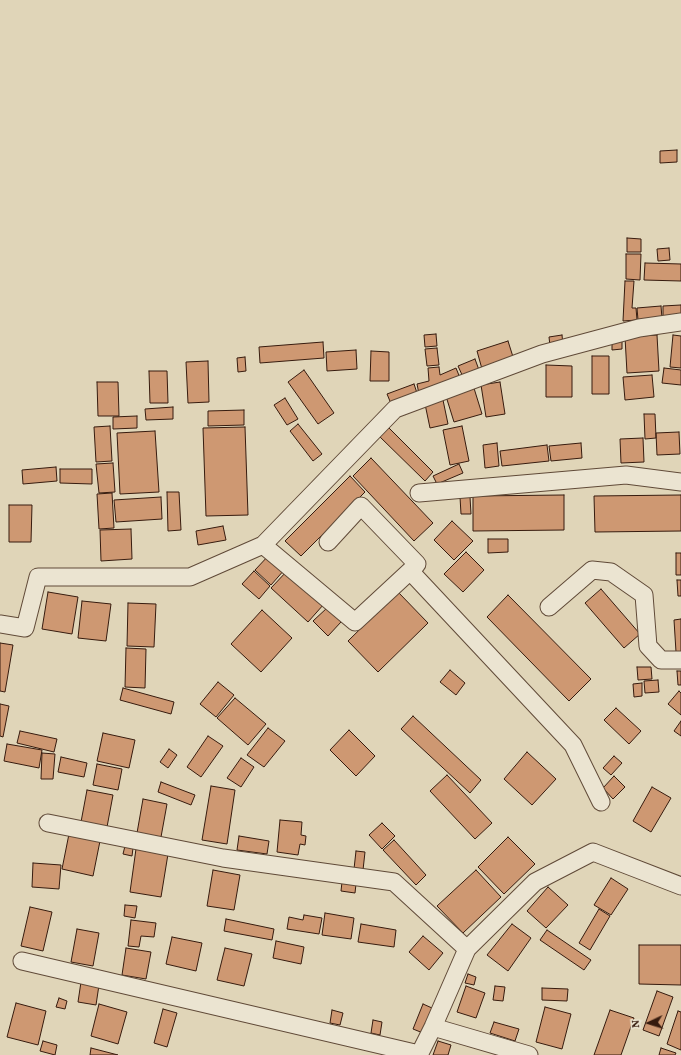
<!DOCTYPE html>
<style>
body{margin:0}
#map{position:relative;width:681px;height:1055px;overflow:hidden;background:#e0d5b8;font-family:Vollkorn,serif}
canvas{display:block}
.north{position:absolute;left:629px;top:1003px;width:40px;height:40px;-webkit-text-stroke:3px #ebe4d1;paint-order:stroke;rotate:266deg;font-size:11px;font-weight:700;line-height:16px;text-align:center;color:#361b0e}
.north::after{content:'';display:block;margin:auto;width:14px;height:18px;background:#361b0e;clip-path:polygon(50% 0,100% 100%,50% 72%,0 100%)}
</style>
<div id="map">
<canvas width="681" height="1055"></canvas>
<div class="north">N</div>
</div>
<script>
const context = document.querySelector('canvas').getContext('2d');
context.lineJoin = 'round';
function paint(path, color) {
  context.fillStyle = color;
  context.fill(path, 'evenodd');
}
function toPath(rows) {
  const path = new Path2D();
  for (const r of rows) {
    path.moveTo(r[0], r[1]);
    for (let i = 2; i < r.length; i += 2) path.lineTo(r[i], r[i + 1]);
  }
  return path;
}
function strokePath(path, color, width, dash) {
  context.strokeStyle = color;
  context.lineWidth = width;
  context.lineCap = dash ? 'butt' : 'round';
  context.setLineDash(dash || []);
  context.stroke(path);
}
const building = toPath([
 [677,150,677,162,660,163,660,151,677,150],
 [627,238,641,239,641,252,627,252,627,238],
 [669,248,670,260,658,261,657,249,669,248],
 [626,254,641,254,640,280,626,279,626,254],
 [645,263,681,264,681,281,644,280,645,263],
 [625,281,634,281,632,308,636,308,637,320,623,321,625,281],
 [681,305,681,317,663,318,663,306,681,305],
 [661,306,662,318,638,320,637,308,661,306],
 [436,334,437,346,425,347,424,335,436,334],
 [562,335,563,345,550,346,549,337,562,335],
 [657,335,659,371,627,373,625,337,657,335],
 [673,335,681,336,681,368,670,367,673,335],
 [508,341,514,360,482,369,477,351,508,341],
 [622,341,622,349,612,350,612,342,622,341],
 [323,342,324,358,260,363,259,347,323,342],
 [437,348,439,365,427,366,425,349,437,348],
 [356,350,357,369,327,371,326,352,356,350],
 [371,351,389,352,389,381,370,381,371,351],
 [592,356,609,356,609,394,592,394,592,356],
 [245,357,246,371,238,372,237,358,245,357],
 [475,359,479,370,463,377,458,366,475,359],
 [208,361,209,402,188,403,186,362,208,361],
 [546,365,572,366,572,397,546,397,546,365],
 [439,367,440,375,456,368,460,378,419,394,417,384,429,381,428,368,439,367],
 [664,368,681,370,681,385,662,383,664,368],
 [304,370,334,413,318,424,288,382,304,370],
 [149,371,167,371,168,403,150,403,149,371],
 [652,375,654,397,625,400,623,377,652,375],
 [97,382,118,382,119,416,98,416,97,382],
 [500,382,505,414,486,417,481,385,500,382],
 [414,384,418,396,392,406,387,394,414,384],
 [473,385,482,414,454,422,445,393,473,385],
 [285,398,298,419,287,425,274,405,285,398],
 [443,400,448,424,430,428,425,404,443,400],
 [173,407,173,419,146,420,145,409,173,407],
 [244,410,244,425,208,426,208,411,244,410],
 [644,414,655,414,656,438,645,439,644,414],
 [137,416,137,428,113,429,113,417,137,416],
 [298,424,322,454,313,461,290,431,298,424],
 [110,426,112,461,96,462,94,427,110,426],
 [387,426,433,472,425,481,378,435,387,426],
 [462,426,469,461,450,465,443,430,462,426],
 [245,427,248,515,206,516,203,428,245,427],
 [155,431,159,492,120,494,117,433,155,431],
 [679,432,680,454,657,455,656,433,679,432],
 [643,438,644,462,621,463,620,439,643,438],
 [497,443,499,466,485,468,483,445,497,443],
 [581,443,582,458,551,461,549,446,581,443],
 [547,445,549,461,502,466,500,451,547,445],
 [371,458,433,523,414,541,353,476,371,458],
 [113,463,115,492,99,493,96,464,113,463],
 [459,464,463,473,437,484,433,476,459,464],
 [56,467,57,481,23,484,22,470,56,467],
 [60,469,92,469,92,484,60,483,60,469],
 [350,476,365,492,301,556,285,541,350,476],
 [167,492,179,492,181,530,168,531,167,492],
 [112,493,114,528,99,529,97,494,112,493],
 [564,495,564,530,473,531,473,496,564,495],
 [681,495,681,531,595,532,594,496,681,495],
 [161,497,162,519,116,522,114,500,161,497],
 [460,497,470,497,471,514,461,514,460,497],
 [9,505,32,505,31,542,9,542,9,505],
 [452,521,473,541,454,560,434,540,452,521],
 [223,526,226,540,198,545,196,531,223,526],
 [131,529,132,559,101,561,100,530,131,529],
 [488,539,508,539,508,552,488,553,488,539],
 [466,552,484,570,463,592,444,574,466,552],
 [676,553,681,553,681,575,676,575,676,553],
 [270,554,285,569,271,585,255,570,270,554],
 [288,570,324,604,308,622,271,588,288,570],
 [254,571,270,586,259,599,242,584,254,571],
 [677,580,681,580,681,596,678,596,677,580],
 [601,589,640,634,624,648,585,603,601,589],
 [48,592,78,597,72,634,42,629,48,592],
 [398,592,428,623,378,672,348,641,398,592],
 [508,595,591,679,569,701,487,617,508,595],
 [82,601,111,604,106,641,78,638,82,601],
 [128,603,156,604,154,647,127,646,128,603],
 [327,608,341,622,328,636,313,621,327,608],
 [262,610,292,638,261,672,231,644,262,610],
 [681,619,681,652,676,652,674,620,681,619],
 [0,643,13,645,5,692,0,691,0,643],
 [126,648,146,649,145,688,125,687,126,648],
 [637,667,651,667,652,679,638,680,637,667],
 [450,670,465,683,456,695,440,682,450,670],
 [677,671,681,671,681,685,678,685,677,671],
 [658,680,659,692,645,693,644,681,658,680],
 [218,682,234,695,216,717,200,704,218,682],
 [642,683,642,696,634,697,633,684,642,683],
 [123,688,174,702,171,714,120,700,123,688],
 [679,691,681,693,681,715,668,704,679,691],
 [235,698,266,724,248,745,217,718,235,698],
 [0,704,9,706,3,737,0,736,0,704],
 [616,708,641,731,629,744,604,720,616,708],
 [413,716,481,780,470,793,401,729,413,716],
 [681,721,681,736,674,731,681,721],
 [268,728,285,741,264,767,247,755,268,728],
 [349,730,375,756,356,776,330,750,349,730],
 [20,731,57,739,54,752,17,743,20,731],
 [103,733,135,740,129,768,97,761,103,733],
 [208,736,223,746,201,777,187,767,208,736],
 [7,744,42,750,39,768,4,761,7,744],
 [169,749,177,755,168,768,160,762,169,749],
 [527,752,556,779,532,805,504,779,527,752],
 [42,753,55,754,53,779,41,779,42,753],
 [614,756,622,763,611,775,603,768,614,756],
 [61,757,87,763,84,777,58,772,61,757],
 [241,758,254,767,241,787,227,778,241,758],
 [97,764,122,769,118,790,93,785,97,764],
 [447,775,492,823,475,839,430,791,447,775],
 [614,776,625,787,613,799,603,788,614,776],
 [161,782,195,795,191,805,158,792,161,782],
 [211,786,235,790,227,844,202,840,211,786],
 [652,787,671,798,651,832,633,821,652,787],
 [87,790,113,795,107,827,81,822,87,790],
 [143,799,167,804,161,837,137,833,143,799],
 [280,820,302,822,301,835,306,836,305,845,300,844,298,855,277,852,280,820],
 [382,823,395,836,382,849,369,835,382,823],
 [69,834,100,841,93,876,62,869,69,834],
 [239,836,269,841,267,854,237,850,239,836],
 [508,837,535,864,504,894,478,867,508,837],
 [394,840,426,875,416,885,383,850,394,840],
 [125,846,133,848,132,856,123,854,125,846],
 [136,849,168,854,161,897,130,892,136,849],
 [356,851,365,852,363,870,354,869,356,851],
 [33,863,61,865,59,889,32,887,33,863],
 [213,870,240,875,234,910,207,906,213,870],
 [476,870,501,897,463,933,437,906,476,870],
 [611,878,628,889,611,915,594,905,611,878],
 [342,882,356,884,355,893,341,891,342,882],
 [548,887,568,905,546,928,527,911,548,887],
 [125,905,137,906,135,918,124,916,125,905],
 [30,907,52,912,43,951,21,946,30,907],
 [599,909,610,916,590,950,579,943,599,909],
 [325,913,354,918,351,939,322,935,325,913],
 [304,915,322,918,319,934,287,929,289,917,303,920,304,915],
 [226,919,274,929,272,940,224,931,226,919],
 [131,920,156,923,154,937,141,936,139,947,128,946,131,920],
 [361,924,396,930,394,947,358,942,361,924],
 [512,924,531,938,508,971,487,955,512,924],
 [77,929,99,933,93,966,71,962,77,929],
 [547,930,591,960,584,970,540,940,547,930],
 [423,936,443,953,429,970,409,952,423,936],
 [172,937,202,943,196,971,166,964,172,937],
 [276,941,304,947,301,964,273,958,276,941],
 [639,945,681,945,681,985,639,984,639,945],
 [126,948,151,952,146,979,122,975,126,948],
 [225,948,252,954,244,986,217,980,225,948],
 [468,974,476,977,474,985,465,983,468,974],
 [81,982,99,985,96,1005,78,1002,81,982],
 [466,986,485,993,476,1018,457,1012,466,986],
 [495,986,505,987,503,1001,493,1000,495,986],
 [542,988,568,989,567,1001,542,1000,542,988],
 [657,991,673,997,659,1036,643,1030,657,991],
 [59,998,67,1001,65,1009,56,1007,59,998],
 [16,1003,46,1011,38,1045,7,1037,16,1003],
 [99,1004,127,1012,118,1044,91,1036,99,1004],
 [423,1004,432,1008,423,1033,413,1029,423,1004],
 [545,1007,571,1014,562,1049,536,1042,545,1007],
 [163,1009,177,1013,167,1047,154,1043,163,1009],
 [332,1010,343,1013,340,1025,330,1023,332,1010],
 [610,1010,634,1018,621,1055,594,1055,610,1010],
 [678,1011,681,1012,681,1050,667,1044,678,1011],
 [373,1020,382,1022,380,1035,371,1033,373,1020],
 [494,1022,519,1029,515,1041,490,1033,494,1022],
 [43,1041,57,1045,55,1055,40,1051,43,1041],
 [438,1041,451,1045,448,1055,433,1055,438,1041],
 [91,1048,118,1055,90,1055,91,1048],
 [661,1048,676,1053,675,1055,659,1055,661,1048]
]);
const minor = toPath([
 [419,493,626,475,681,482],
 [328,542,361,506,417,564,410,571],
 [263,545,355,622,410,571,573,745,601,802],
 [549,607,592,570,611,572,644,595,648,646,661,660,681,660],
 [0,624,25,628,38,577,190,577,263,545,395,409,542,354,639,328,681,322],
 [48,823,223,858,394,882,467,949],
 [22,961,419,1054],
 [433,1027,529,1055],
 [419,1055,433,1027,467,949,535,882,593,852,681,886]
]);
paint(building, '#ce9872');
strokePath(building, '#361b0e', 1);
strokePath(minor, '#604a38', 19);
strokePath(minor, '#ebe4d1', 17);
</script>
